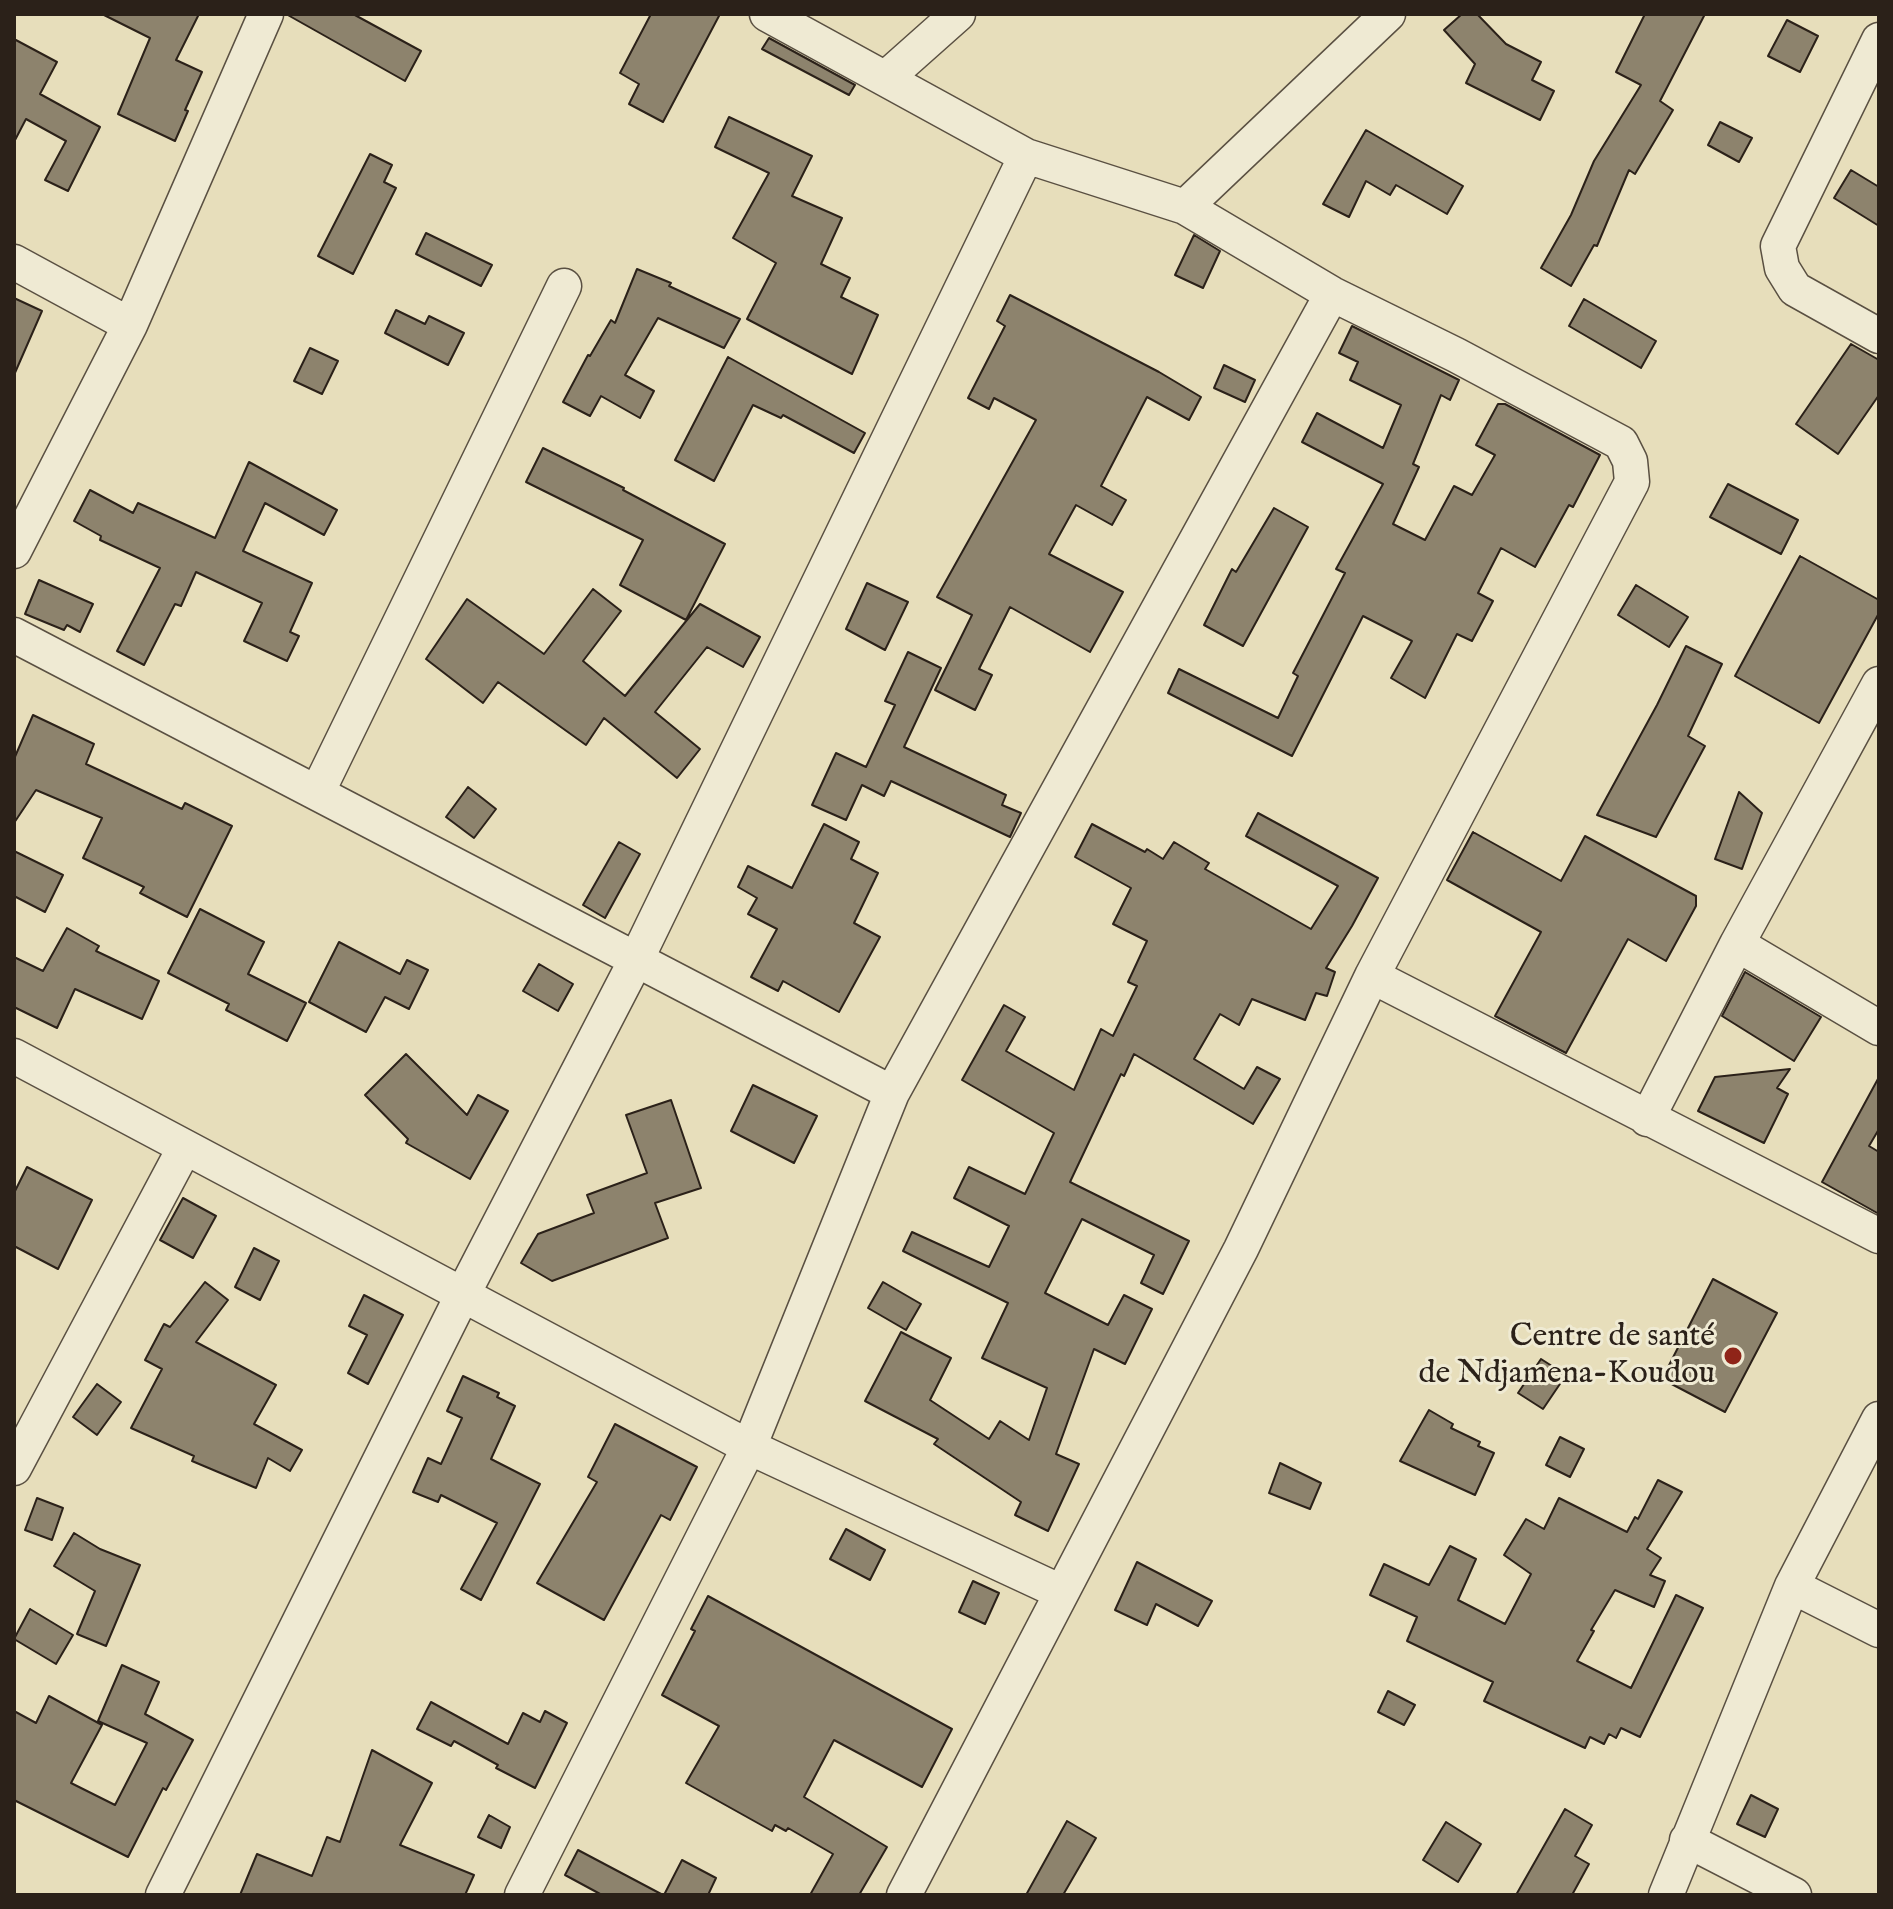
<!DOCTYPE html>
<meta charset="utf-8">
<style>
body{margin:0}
#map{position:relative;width:1893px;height:1909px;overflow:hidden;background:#e7debb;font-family:"IM FELL English",serif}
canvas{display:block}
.frame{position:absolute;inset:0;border:16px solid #2b2119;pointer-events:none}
</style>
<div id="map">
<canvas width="1893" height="1909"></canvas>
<div class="frame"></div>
</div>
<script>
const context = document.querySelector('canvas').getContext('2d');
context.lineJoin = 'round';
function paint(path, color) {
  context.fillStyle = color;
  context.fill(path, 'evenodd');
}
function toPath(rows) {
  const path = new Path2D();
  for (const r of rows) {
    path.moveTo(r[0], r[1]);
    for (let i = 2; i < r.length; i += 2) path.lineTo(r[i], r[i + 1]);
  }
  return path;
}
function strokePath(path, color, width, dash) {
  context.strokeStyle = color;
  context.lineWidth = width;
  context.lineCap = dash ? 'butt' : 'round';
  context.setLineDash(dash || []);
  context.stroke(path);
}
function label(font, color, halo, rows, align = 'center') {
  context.font = font + ' "IM FELL English",serif';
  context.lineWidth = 6;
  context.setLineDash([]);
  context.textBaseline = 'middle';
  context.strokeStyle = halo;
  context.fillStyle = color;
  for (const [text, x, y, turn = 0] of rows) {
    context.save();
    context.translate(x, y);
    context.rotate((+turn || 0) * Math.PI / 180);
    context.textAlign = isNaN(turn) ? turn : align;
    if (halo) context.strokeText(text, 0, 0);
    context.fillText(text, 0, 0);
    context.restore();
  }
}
const building = toPath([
 [102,14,199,14,176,60,202,72,185,110,188,111,175,141,118,114,150,38,102,14],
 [286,14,353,14,421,51,405,81,286,14],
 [651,14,720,14,663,122,629,104,639,84,620,73,651,14],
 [1462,14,1477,14,1506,44,1541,62,1532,80,1554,91,1540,120,1466,83,1475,64,1444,30,1462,14],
 [1645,14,1705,14,1660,101,1673,110,1635,174,1629,170,1597,246,1594,245,1571,286,1541,268,1571,215,1594,161,1641,85,1616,72,1645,14],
 [1787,20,1818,36,1800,72,1768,56,1787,20],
 [769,38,855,85,849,95,762,49,769,38],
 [14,39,57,62,40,94,100,127,68,191,45,180,66,141,26,119,14,142,14,39],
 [729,117,812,156,792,196,842,218,821,264,850,278,841,297,878,315,852,374,747,319,776,263,733,238,769,173,715,147,729,117],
 [1720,122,1752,138,1739,162,1708,145,1720,122],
 [1366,130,1463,186,1447,214,1396,185,1390,195,1366,181,1349,217,1323,204,1366,130],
 [370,154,392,165,384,182,396,188,353,274,318,256,370,154],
 [1851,170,1879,187,1879,226,1834,198,1851,170],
 [426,233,492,265,481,286,416,254,426,233],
 [1194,235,1220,251,1203,288,1175,275,1194,235],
 [637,269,671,283,669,286,740,319,724,348,658,318,625,375,654,391,640,418,601,396,590,416,563,402,588,355,590,356,611,320,615,323,637,269],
 [1010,295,1159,372,1201,397,1189,420,1147,397,1101,486,1126,500,1112,525,1076,505,1049,554,1123,592,1090,652,1010,607,979,669,992,675,975,710,935,690,972,615,937,597,1036,420,994,398,989,409,968,398,1005,326,997,321,1010,295],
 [14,298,42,311,14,375,14,298],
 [1584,299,1656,341,1641,368,1569,326,1584,299],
 [396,310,425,324,429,316,464,333,448,365,385,333,396,310],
 [1352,326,1459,380,1450,400,1441,395,1413,464,1419,467,1393,524,1425,540,1454,486,1472,495,1495,455,1476,445,1498,404,1505,404,1600,455,1573,507,1569,505,1535,567,1501,548,1478,593,1493,601,1472,641,1457,634,1425,698,1391,678,1412,641,1363,616,1292,756,1168,693,1179,669,1278,718,1298,676,1293,673,1345,573,1336,569,1383,484,1302,442,1317,413,1383,448,1401,405,1350,380,1358,362,1339,353,1352,326],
 [1851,344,1879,360,1879,395,1838,454,1796,424,1851,344],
 [310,348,338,361,322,394,294,381,310,348],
 [728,357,865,433,854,453,783,415,781,418,753,405,714,481,675,460,728,357],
 [1224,365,1255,380,1245,402,1214,388,1224,365],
 [543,448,624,488,623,490,725,544,686,620,620,585,643,540,526,482,543,448],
 [249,462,337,510,324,535,265,503,243,551,312,583,290,632,299,636,287,661,244,641,262,603,196,572,181,606,175,604,144,665,117,651,160,568,100,540,101,536,74,521,90,490,133,513,138,503,215,538,249,462],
 [1728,484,1798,520,1781,554,1710,517,1728,484],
 [1274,508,1308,527,1243,646,1204,625,1232,569,1236,572,1274,508],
 [1800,556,1879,600,1879,613,1819,723,1735,676,1800,556],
 [39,580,93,604,80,632,67,625,64,630,25,614,39,580],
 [867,583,908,602,885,650,846,629,867,583],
 [1636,585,1688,617,1669,647,1618,615,1636,585],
 [593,589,621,611,583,661,625,696,700,604,760,637,743,667,707,647,655,712,700,749,677,778,604,718,586,745,498,682,483,703,426,659,467,599,544,654,593,589],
 [1686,646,1722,664,1688,736,1705,746,1656,837,1597,815,1657,705,1686,646],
 [908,652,941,668,904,747,1006,795,1002,805,1021,813,1010,837,891,781,884,796,862,785,846,820,812,805,836,753,866,767,895,705,885,701,908,652],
 [33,715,94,744,86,764,182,809,185,803,232,826,187,917,140,893,144,887,83,858,102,818,36,790,14,823,14,759,33,715],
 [468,787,496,809,474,838,446,817,468,787],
 [1739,792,1762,813,1742,869,1715,859,1739,792],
 [1258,813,1378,878,1352,926,1326,968,1335,972,1327,996,1316,993,1305,1020,1252,999,1239,1025,1220,1014,1194,1059,1244,1089,1257,1067,1280,1079,1253,1124,1134,1054,1124,1076,1121,1074,1070,1182,1189,1241,1163,1294,1141,1283,1154,1255,1082,1219,1045,1293,1108,1325,1124,1295,1152,1309,1125,1364,1094,1349,1056,1454,1079,1464,1048,1531,1015,1515,1021,1502,934,1444,938,1439,865,1401,901,1332,951,1358,930,1400,989,1439,1000,1421,1029,1440,1047,1388,982,1358,1008,1303,903,1251,912,1232,989,1267,1009,1226,954,1198,969,1167,1025,1194,1054,1133,962,1080,1004,1005,1025,1017,1006,1051,1074,1090,1101,1029,1113,1036,1137,986,1128,982,1147,941,1113,924,1131,888,1075,857,1092,824,1145,852,1147,849,1163,859,1174,842,1209,863,1205,869,1311,929,1338,886,1246,836,1258,813],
 [824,824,859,842,851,859,878,873,854,923,880,937,839,1012,783,981,778,991,751,977,777,929,748,914,757,898,738,887,748,866,792,888,824,824],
 [1473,832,1561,881,1585,836,1696,896,1696,906,1666,961,1628,939,1566,1053,1495,1016,1541,932,1447,880,1473,832],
 [619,842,640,854,605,918,583,905,619,842],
 [14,851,63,875,45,912,14,896,14,851],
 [200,909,264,942,248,974,306,1003,287,1041,226,1010,229,1004,168,973,200,909],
 [67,928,99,946,96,951,159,981,142,1019,75,989,57,1028,14,1007,14,957,43,971,67,928],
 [339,942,400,974,407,960,428,970,409,1009,385,997,366,1032,309,1002,339,942],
 [539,964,573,984,558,1011,523,991,539,964],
 [1745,972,1821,1017,1794,1061,1722,1016,1745,972],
 [406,1054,467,1115,478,1095,508,1111,470,1179,406,1143,408,1139,365,1095,406,1054],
 [1790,1069,1777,1088,1788,1094,1764,1143,1698,1111,1715,1077,1790,1069],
 [1879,1077,1879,1129,1869,1146,1879,1152,1879,1214,1822,1182,1879,1077],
 [753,1085,817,1116,794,1163,731,1131,753,1085],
 [671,1100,701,1188,655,1203,668,1238,552,1281,521,1263,538,1234,594,1213,587,1195,647,1173,626,1115,671,1100],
 [27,1167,92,1200,58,1269,14,1246,14,1193,27,1167],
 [183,1198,216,1216,193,1258,160,1240,183,1198],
 [254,1248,279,1261,260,1300,235,1287,254,1248],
 [1713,1279,1777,1313,1725,1412,1662,1379,1713,1279],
 [205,1282,228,1300,196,1342,276,1385,254,1424,302,1450,290,1471,268,1458,256,1488,192,1461,194,1456,131,1428,162,1369,145,1360,164,1324,170,1327,205,1282],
 [883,1282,921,1304,906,1330,868,1308,883,1282],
 [364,1295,403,1315,368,1384,348,1373,367,1335,349,1326,364,1295],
 [1541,1359,1566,1375,1543,1409,1518,1393,1541,1359],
 [463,1376,499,1393,497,1397,515,1406,491,1459,540,1484,481,1600,461,1589,497,1523,441,1495,438,1502,413,1492,428,1458,441,1464,462,1418,447,1411,463,1376],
 [97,1384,121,1402,97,1435,73,1417,97,1384],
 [1429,1410,1453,1424,1451,1428,1480,1442,1478,1446,1494,1453,1475,1495,1400,1461,1429,1410],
 [615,1424,697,1467,670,1520,661,1515,604,1620,537,1583,597,1482,588,1477,615,1424],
 [1560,1437,1584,1449,1570,1477,1546,1465,1560,1437],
 [1280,1463,1321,1483,1310,1509,1269,1493,1280,1463],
 [1658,1480,1682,1492,1647,1549,1661,1558,1650,1575,1665,1581,1654,1607,1615,1590,1591,1630,1594,1631,1577,1661,1631,1688,1676,1595,1703,1608,1640,1737,1621,1728,1616,1738,1609,1734,1604,1744,1590,1737,1585,1748,1484,1701,1493,1682,1407,1641,1417,1617,1370,1595,1384,1564,1429,1585,1450,1546,1476,1559,1458,1600,1505,1624,1531,1574,1504,1555,1526,1519,1544,1529,1559,1498,1627,1532,1635,1517,1638,1519,1658,1480],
 [37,1498,63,1508,52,1540,25,1530,37,1498],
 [846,1529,885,1550,870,1580,830,1559,846,1529],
 [74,1533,100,1549,140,1565,106,1646,77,1634,95,1591,54,1566,74,1533],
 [1137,1562,1212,1601,1198,1626,1156,1604,1147,1625,1115,1610,1137,1562],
 [973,1581,999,1593,985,1624,959,1612,973,1581],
 [708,1596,952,1729,922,1787,834,1740,804,1797,887,1847,859,1895,810,1895,833,1854,788,1828,786,1831,775,1825,772,1831,686,1783,719,1726,662,1695,695,1631,691,1629,708,1596],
 [30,1609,73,1635,56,1664,14,1639,30,1609],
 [122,1665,159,1682,145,1714,193,1740,166,1790,163,1788,128,1857,14,1800,14,1711,36,1723,49,1696,102,1725,71,1783,115,1805,147,1743,98,1721,122,1665],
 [1388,1691,1415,1705,1404,1725,1378,1712,1388,1691],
 [431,1702,508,1744,523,1713,540,1722,545,1711,567,1723,535,1788,496,1768,498,1765,454,1741,451,1746,417,1729,431,1702],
 [372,1750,432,1783,400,1845,474,1875,465,1895,240,1895,257,1854,312,1876,327,1837,340,1842,372,1750],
 [1751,1795,1778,1809,1765,1837,1737,1824,1751,1795],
 [1565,1809,1592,1825,1575,1856,1589,1864,1572,1895,1516,1895,1565,1809],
 [489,1815,510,1827,501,1848,478,1837,489,1815],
 [1067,1821,1096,1838,1063,1895,1026,1895,1067,1821],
 [1446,1822,1481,1844,1458,1882,1423,1860,1446,1822],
 [578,1850,663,1895,602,1895,565,1875,578,1850],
 [682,1860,716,1878,708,1895,664,1895,682,1860]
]);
const street = toPath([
 [767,14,1026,156,1185,207,1332,294,1456,355,1621,443,1630,461,1632,482,1372,976,1241,1249,904,1895],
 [1879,40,1778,246,1782,268,1795,289,1879,336],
 [886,78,958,14],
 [1185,207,1388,14],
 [14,262,130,325],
 [14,551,130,325,266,14],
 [14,635,892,1093],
 [317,793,564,286],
 [1737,944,1879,1028],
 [1372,976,1879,1236],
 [14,1056,749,1447,1061,1592],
 [1647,1119,1737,944,1879,684],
 [14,1468,185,1147],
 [1792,1586,1879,1630],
 [1687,1840,1794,1895],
 [163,1895,463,1294,636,960,1026,156],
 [522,1895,749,1447,892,1093,1332,294],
 [1666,1895,1792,1586,1879,1419]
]);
const markers = [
 [1733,1356,10,"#8f2418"]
];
const poiNames = [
 ["Centre de santé",1715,1338],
 ["de Ndjamena-Koudou",1715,1375]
];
paint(building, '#8d836d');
strokePath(building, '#2b2119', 2);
strokePath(street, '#5a5042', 37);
strokePath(street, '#efead3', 34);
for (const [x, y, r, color] of markers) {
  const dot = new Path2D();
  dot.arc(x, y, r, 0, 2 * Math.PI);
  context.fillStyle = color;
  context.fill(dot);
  strokePath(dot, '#efead3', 3);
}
label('32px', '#2b2119', '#efead3', poiNames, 'right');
</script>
